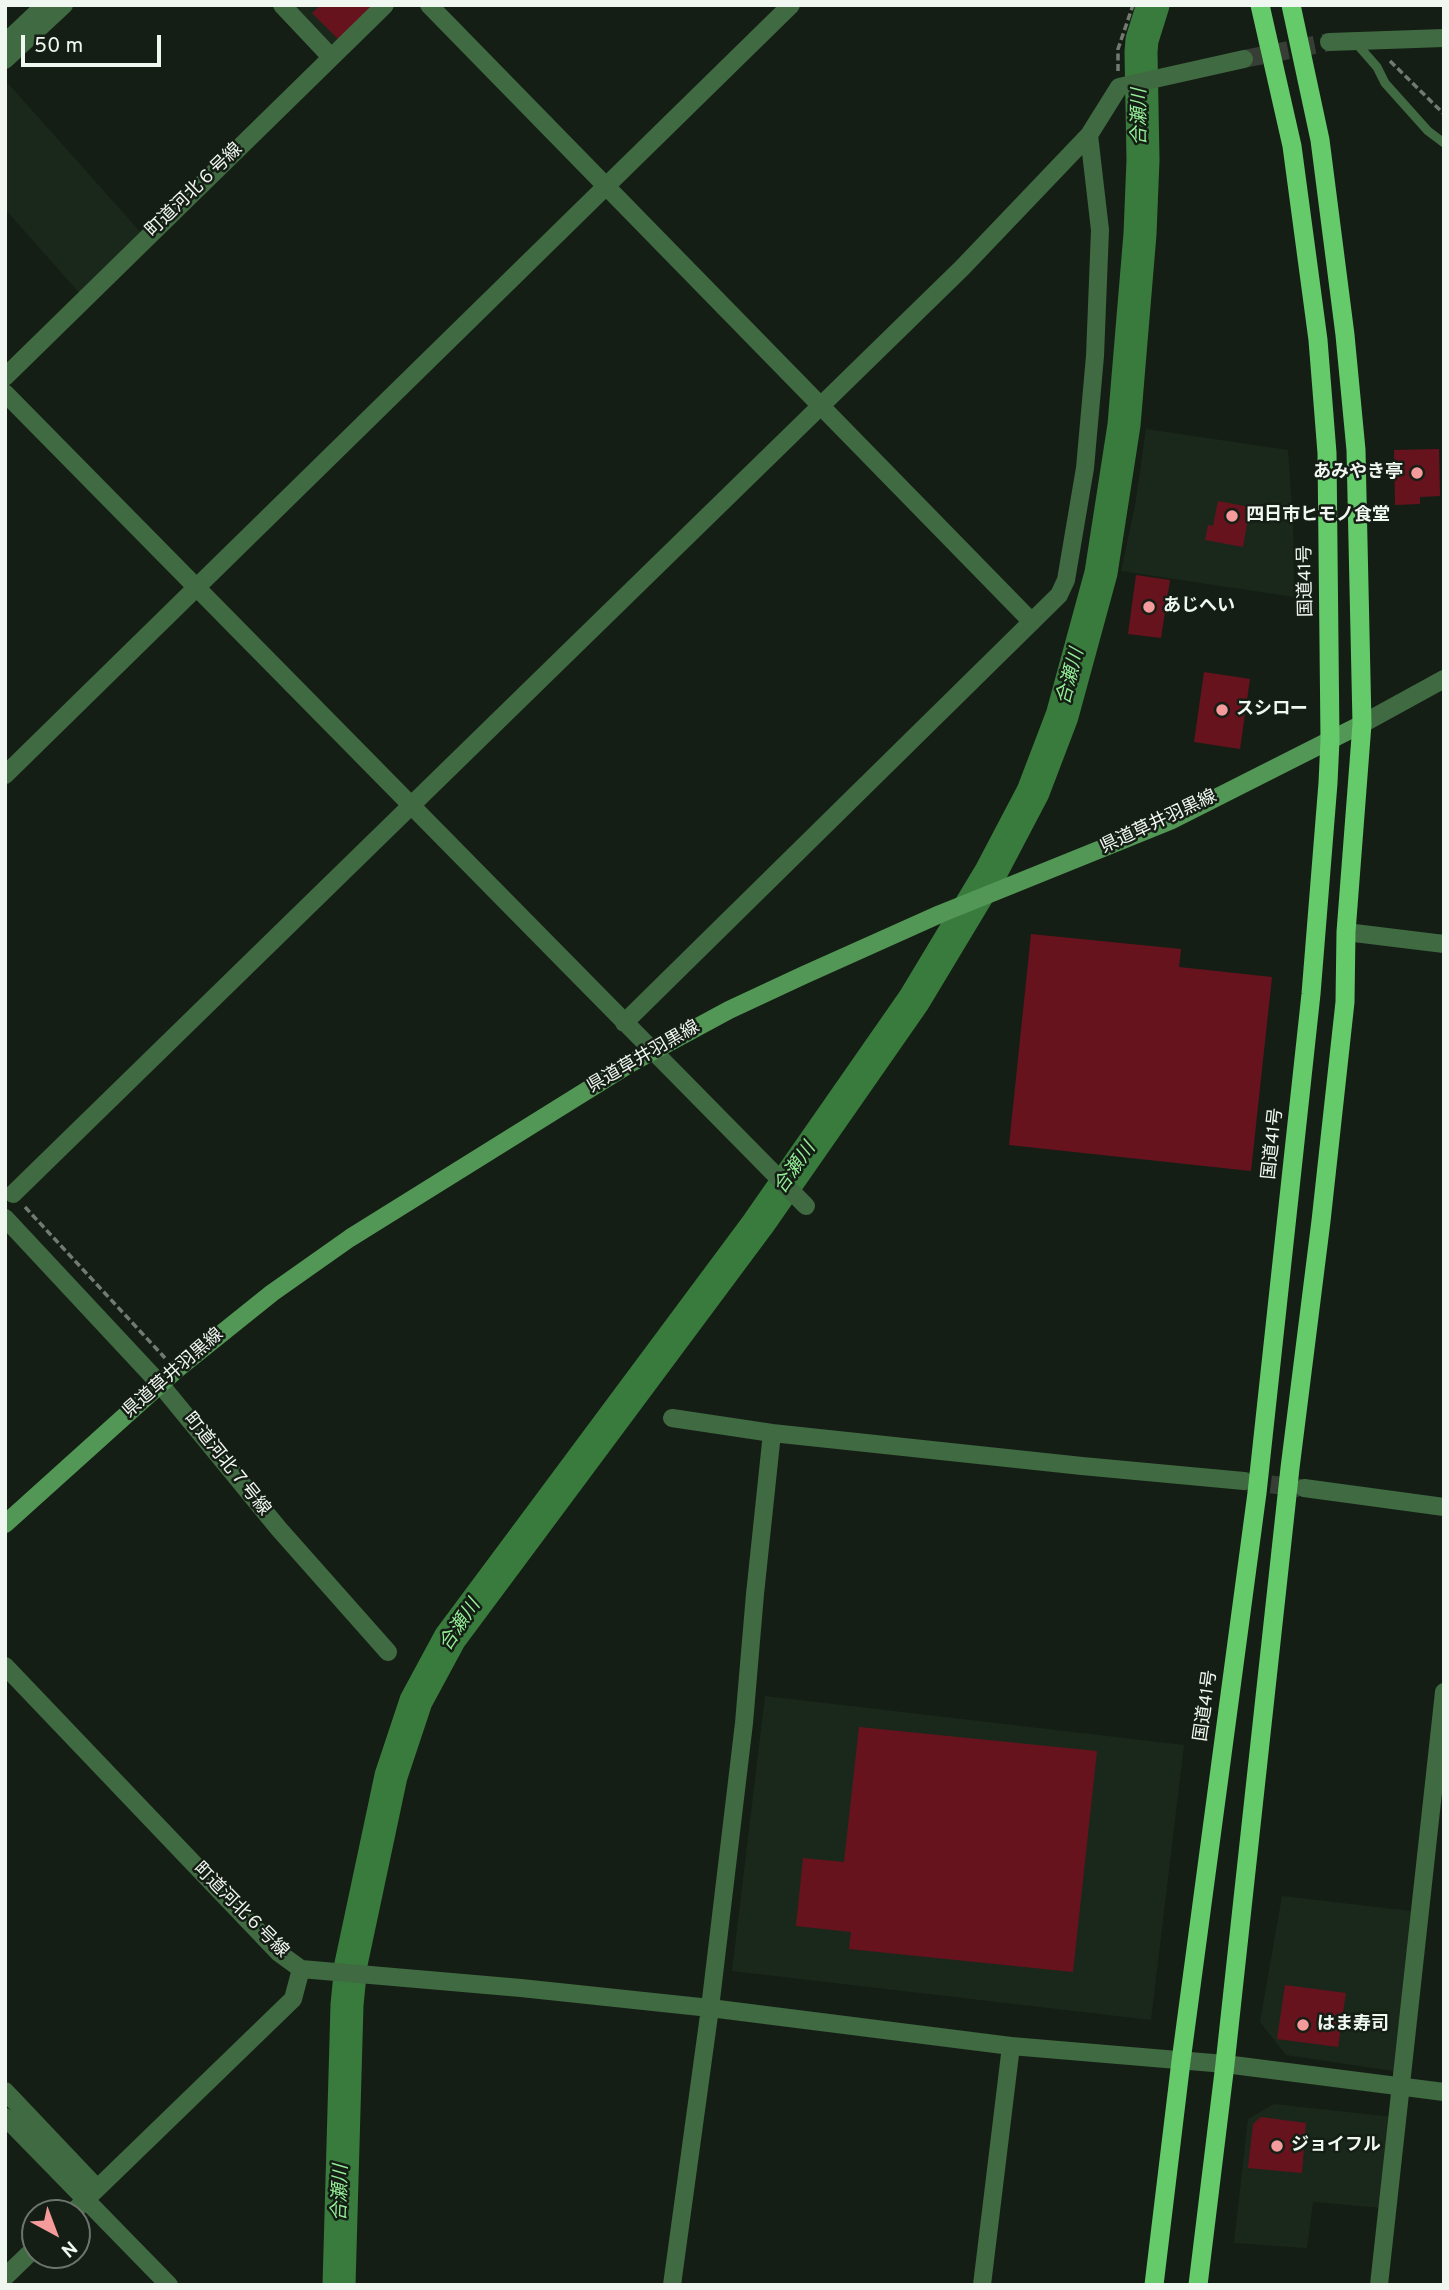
<!DOCTYPE html>
<meta charset="utf-8">
<style>
body{margin:0}
#map{position:relative;width:1449px;height:2290px;overflow:hidden;background:#151e15;font-family:Overpass,sans-serif}
canvas{display:block}
.frame{position:absolute;inset:0;border:7px solid #f0f6f0;pointer-events:none}
.north{position:absolute;left:21px;top:2199px;width:70px;height:70px;box-sizing:border-box;background:#151e15;border:2px solid #6d746d;border-radius:50%;rotate:139deg;font-size:19px;font-weight:700;line-height:28px;text-align:center;color:#f0f6f0}
.north::after{content:'';display:block;margin:auto;width:24px;height:32px;background:#f59b9b;clip-path:polygon(50% 0,100% 100%,50% 72%,0 100%)}
.scale{position:absolute;left:21px;top:35px;width:140px;height:32px;box-sizing:border-box;border:4px solid #f0f6f0;border-top:0;padding-left:9px;font-size:21px;line-height:24px;white-space:nowrap;color:#f0f6f0;-webkit-text-stroke:5px #151e15;paint-order:stroke}
</style>
<div id="map">
<canvas width="1449" height="2290"></canvas>
<div class="frame"></div>
<div class="north">N</div>
<div class="scale">50 m</div>
</div>
<script>
const context = document.querySelector('canvas').getContext('2d');
context.lineJoin = 'round';
function paint(path, color) {
  context.fillStyle = color;
  context.fill(path, 'evenodd');
}
function toPath(rows) {
  const path = new Path2D();
  for (const r of rows) {
    path.moveTo(r[0], r[1]);
    for (let i = 2; i < r.length; i += 2) path.lineTo(r[i], r[i + 1]);
  }
  return path;
}
function strokePath(path, color, width, dash) {
  context.strokeStyle = color;
  context.lineWidth = width;
  context.lineCap = dash ? 'butt' : 'round';
  context.setLineDash(dash || []);
  context.stroke(path);
}
function label(font, color, halo, rows, align = 'center') {
  context.font = font + ' Overpass,"Noto Sans JP",sans-serif';
  context.lineWidth = 5;
  context.setLineDash([]);
  context.textBaseline = 'middle';
  context.strokeStyle = halo;
  context.fillStyle = color;
  for (const [text, x, y, turn = 0] of rows) {
    context.save();
    context.translate(x, y);
    context.rotate((+turn || 0) * Math.PI / 180);
    context.textAlign = isNaN(turn) ? turn : align;
    if (halo) context.strokeText(text, 0, 0);
    context.fillText(text, 0, 0);
    context.restore();
  }
}
const built = toPath([
 [290,5,376,5,338,42,328,44],
 [5,80,143,235,82,296,5,209],
 [1146,429,1288,450,1293,524,1294,597,1121,571,1135,506],
 [765,1696,1184,1745,1151,2020,732,1971],
 [1282,1896,1419,1912,1399,2072,1286,2055,1260,2022],
 [1274,2104,1393,2117,1383,2208,1313,2202,1307,2248,1234,2243,1248,2119]
]);
const river = toPath([
 [339,2285,347,2005,351,1964,391,1776,416,1701,450,1638,758,1224,914,1000,991,872,1033,792,1062,716,1101,573,1124,425,1140,234,1143,160,1141,52,1142,40,1153,5]
]);
const building = toPath([
 [321,5,374,5,339,40,312,13],
 [1439,449,1440,496,1420,497,1420,504,1395,505,1394,450],
 [1218,501,1250,507,1243,547,1205,540,1208,525,1213,526],
 [1136,575,1170,580,1161,638,1128,634],
 [1204,672,1250,679,1240,749,1194,742],
 [1031,934,1181,949,1179,967,1272,977,1251,1171,1009,1145],
 [859,1727,1097,1751,1073,1972,849,1949,851,1932,796,1926,803,1858,844,1862],
 [1285,1985,1346,1993,1338,2047,1277,2039],
 [1261,2117,1306,2123,1302,2173,1248,2168,1253,2124]
]);
const minorTunnel = toPath([
 [1244,59,1329,42],
 [1244,1481,1300,1488]
]);
const path = toPath([
 [1390,61,1444,114],
 [1118,71,1118,49,1133,5],
 [25,1207,165,1358]
]);
const service = toPath([
 [1356,43,1377,67,1385,83,1428,131,1444,143]
]);
const minor = toPath([
 [282,5,331,57],
 [429,5,1032,622],
 [1329,42,1444,38],
 [5,43,45,5],
 [5,60,64,5],
 [5,377,385,5],
 [5,393,806,1206],
 [5,775,791,5],
 [1346,932,1444,944],
 [624,1023,1059,595,1066,580,1085,468,1095,356,1100,230,1089,135],
 [13,1194,962,268,1089,135,1119,87,1244,59],
 [5,1218,160,1384,279,1529,388,1652],
 [672,1418,772,1433,1082,1466,1244,1481],
 [1304,1488,1444,1507],
 [5,1666,279,1953,301,1969,293,1999,72,2213],
 [301,1969,521,1988,710,2008],
 [5,2091,97,2188],
 [5,2117,169,2285],
 [5,2277,35,2248],
 [672,2285,710,2008,744,1723,755,1594,772,1433],
 [982,2285,1011,2046],
 [1379,2285,1444,1692]
]);
const tertiary = toPath([
 [1362,724,1444,679],
 [710,2008,1011,2046,1225,2064,1444,2092]
]);
const secondary = toPath([
 [5,1524,176,1370,272,1293,350,1238,631,1063,729,1010,804,975,940,914,1170,821,1362,724]
]);
const trunk = toPath([
 [1154,2285,1181,2061,1257,1493,1311,994,1328,783,1330,740,1327,453,1318,340,1292,146,1260,5],
 [1198,2285,1225,2064,1290,1468,1321,1221,1345,1002,1346,932,1362,724,1356,450,1345,335,1320,140,1291,5]
]);
const markers = [
 [1417,473,7,"#f59b9b"],
 [1232,516,7,"#f59b9b"],
 [1149,607,7,"#f59b9b"],
 [1222,710,7,"#f59b9b"],
 [1303,2025,7,"#f59b9b"],
 [1277,2146,7,"#f59b9b"]
];
const streetNames = [
 ["町道河北６号線",195,191,-44],
 ["国道41号",1307,581,-91],
 ["県道草井羽黒線",1159,823,-25],
 ["県道草井羽黒線",644,1058,-30],
 ["国道41号",1274,1144,-84],
 ["県道草井羽黒線",174,1374,-41],
 ["町道河北７号線",226,1465,51],
 ["国道41号",1207,1706,-82],
 ["町道河北６号線",240,1911,45]
];
const poiNames = [
 ["あみやき亭",1403,473,"right"],
 ["四日市ヒモノ食堂",1246,516],
 ["あじへい",1163,607],
 ["スシロー",1236,710],
 ["はま寿司",1317,2025],
 ["ジョイフル",1291,2146]
];
const waterNames = [
 ["合瀬川",1141,117,-90],
 ["合瀬川",1072,677,-75],
 ["合瀬川",796,1169,-55],
 ["合瀬川",461,1626,-56],
 ["合瀬川",342,2193,-88]
];
paint(built, '#1a281b');
strokePath(river, '#387b3c', 33);
paint(building, '#67131e');
strokePath(minorTunnel, '#363e36', 18, [18, 9]);
strokePath(path, '#727a72', 3.5, [7, 3.5]);
strokePath(service, '#406a41', 9);
strokePath(minor, '#406a41', 18);
strokePath(tertiary, '#406a41', 18);
strokePath(secondary, '#529755', 18);
strokePath(trunk, '#64ca6a', 19);
for (const [x, y, r, color] of markers) {
  const dot = new Path2D();
  dot.arc(x, y, r, 0, 2 * Math.PI);
  context.fillStyle = color;
  context.fill(dot);
  strokePath(dot, '#151e15', 2.5);
}
label('18px', '#f0f6f0', '#151e15', streetNames);
label('bold 18px', '#f0f6f0', '#151e15', poiNames, 'left');
label('italic 19px', '#95ef98', '#151e15', waterNames);
</script>
